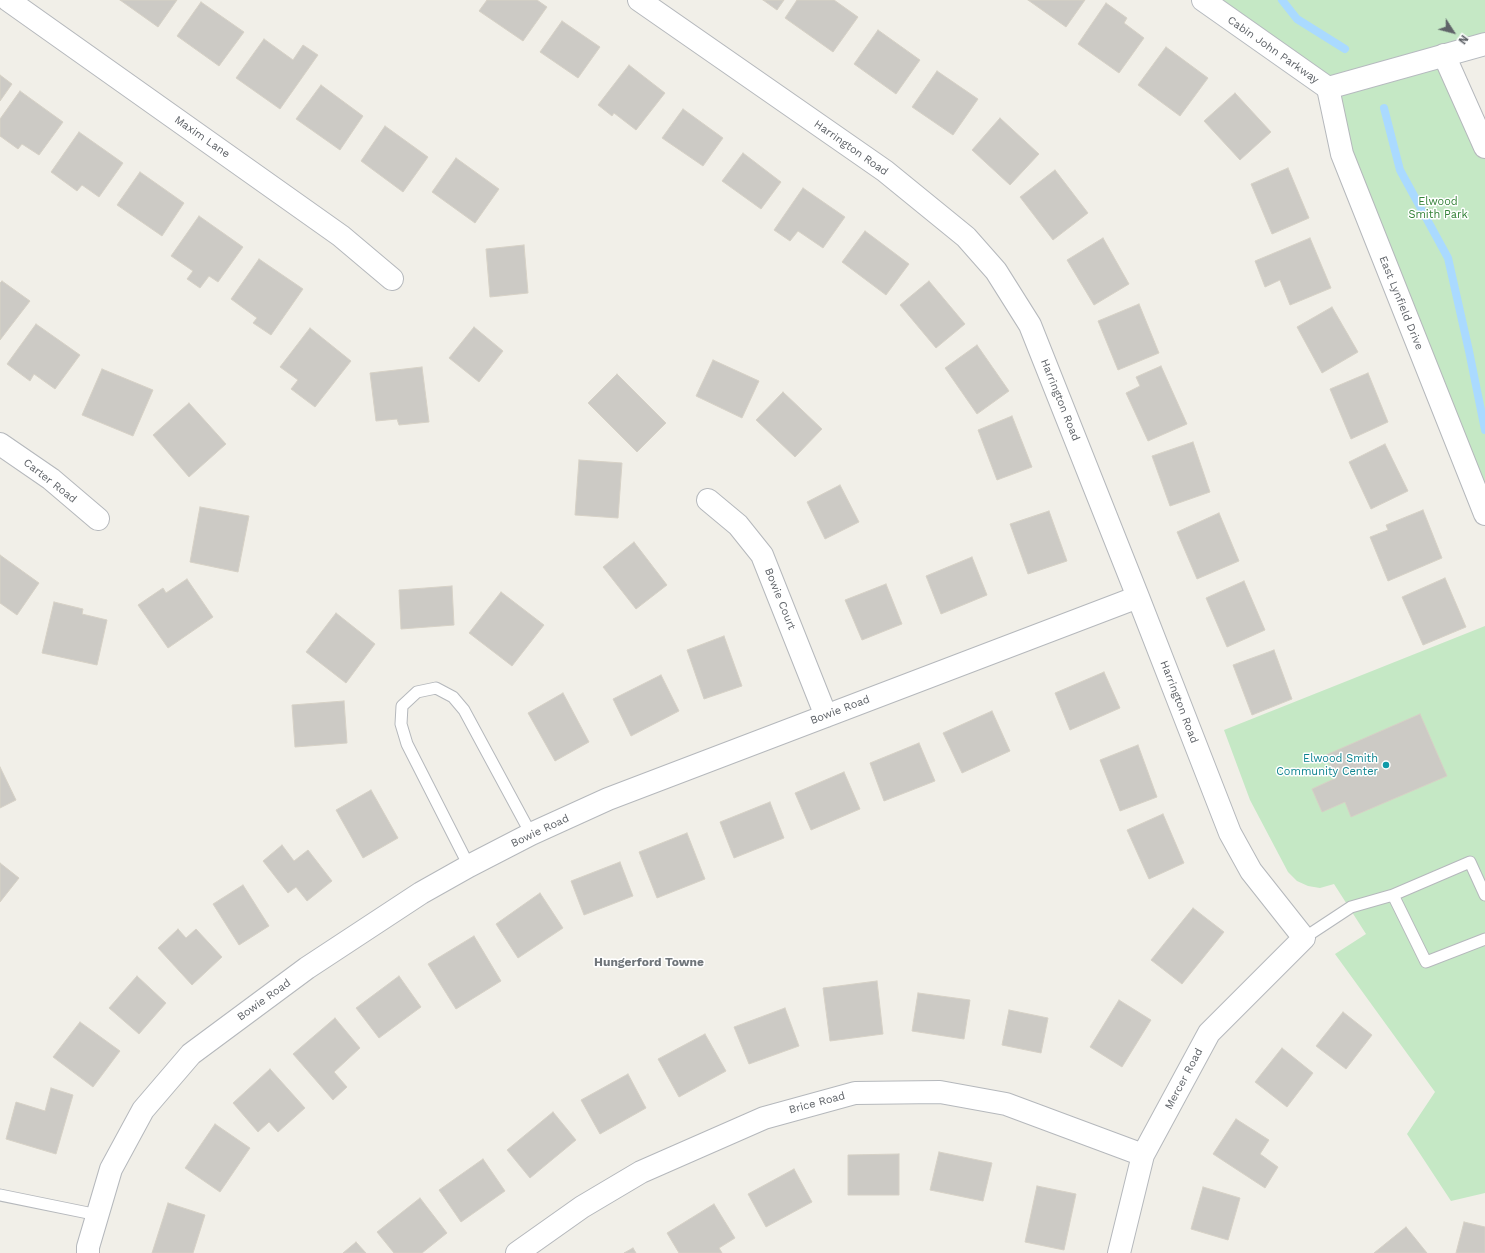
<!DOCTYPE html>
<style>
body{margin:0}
#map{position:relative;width:1485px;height:1253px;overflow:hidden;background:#f1efe8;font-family:"Work Sans",sans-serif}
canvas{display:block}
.north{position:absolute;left:1433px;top:12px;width:40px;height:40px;-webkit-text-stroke:3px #fff;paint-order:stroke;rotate:126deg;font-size:11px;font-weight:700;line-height:16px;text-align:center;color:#5f6368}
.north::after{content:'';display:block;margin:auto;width:14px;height:18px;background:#5f6368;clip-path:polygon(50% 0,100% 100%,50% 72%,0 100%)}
</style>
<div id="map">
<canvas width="1485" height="1253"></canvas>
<div class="north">N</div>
</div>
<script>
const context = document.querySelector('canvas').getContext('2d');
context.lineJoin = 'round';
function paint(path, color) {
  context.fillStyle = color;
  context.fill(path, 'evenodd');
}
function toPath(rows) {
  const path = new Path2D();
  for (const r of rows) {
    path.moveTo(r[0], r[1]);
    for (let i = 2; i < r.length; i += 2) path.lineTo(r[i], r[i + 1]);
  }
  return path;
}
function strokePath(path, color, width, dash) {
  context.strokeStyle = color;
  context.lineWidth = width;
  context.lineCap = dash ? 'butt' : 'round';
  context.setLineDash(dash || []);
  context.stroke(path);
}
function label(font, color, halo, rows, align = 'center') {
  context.font = font + ' "Work Sans",sans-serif';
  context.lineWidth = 3;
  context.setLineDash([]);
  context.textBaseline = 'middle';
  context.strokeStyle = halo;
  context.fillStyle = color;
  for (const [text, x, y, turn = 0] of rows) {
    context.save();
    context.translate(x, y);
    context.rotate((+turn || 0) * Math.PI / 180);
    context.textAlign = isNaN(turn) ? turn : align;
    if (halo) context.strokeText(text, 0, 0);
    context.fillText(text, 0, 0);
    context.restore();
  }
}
const green = toPath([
 [1203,0,1485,0,1485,44,1444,55,1485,147,1485,514,1328,88],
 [1485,626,1485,1193,1451,1201,1407,1134,1435,1092,1335,954,1366,934,1334,884,1320,888,1308,886,1297,881,1288,872,1250,800,1224,730]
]);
const stream = toPath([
 [1282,0,1297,19,1345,49],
 [1384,108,1400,170,1448,258,1469,351,1485,430]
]);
const building = toPath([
 [120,0,177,0,158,27,120,0],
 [487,0,537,0,547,7,523,41,479,11,487,0],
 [763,0,784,0,777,10,763,0],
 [797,0,834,0,858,17,833,52,785,18,797,0],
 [1028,0,1085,0,1066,27,1028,0],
 [201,2,244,32,219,66,177,36,201,2],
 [1106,3,1127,18,1124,23,1144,38,1119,73,1078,44,1106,3],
 [562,21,600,47,578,78,540,52,562,21],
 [878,30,920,60,896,94,854,64,878,30],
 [264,39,293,60,303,45,318,55,280,109,236,78,264,39],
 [1166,47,1208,78,1180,116,1138,85,1166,47],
 [629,65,665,93,636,130,614,113,612,116,598,105,629,65],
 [937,71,978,99,953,135,912,107,937,71],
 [0,75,12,84,0,101,0,75],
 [321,85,363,116,340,150,296,119,321,85],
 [20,91,63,122,39,155,22,144,18,149,0,136,0,119,20,91],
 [1235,93,1271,132,1240,160,1204,121,1235,93],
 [683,109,723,138,703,166,662,138,683,109],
 [1000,118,1039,154,1010,185,972,150,1000,118],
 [385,126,428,157,403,192,361,161,385,126],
 [79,132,123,163,99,197,82,185,77,191,51,172,79,132],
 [743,153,781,182,761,209,722,181,743,153],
 [456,158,499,189,475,223,432,192,456,158],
 [1288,168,1309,218,1272,234,1251,184,1288,168],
 [1055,170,1088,213,1053,240,1020,197,1055,170],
 [140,172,184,203,162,236,117,205,140,172],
 [803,188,845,217,823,248,798,231,790,241,774,230,803,188],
 [199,216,243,247,218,282,209,276,200,288,187,279,193,271,171,256,199,216],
 [865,231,909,264,886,295,842,262,865,231],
 [1103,238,1129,284,1094,305,1067,260,1103,238],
 [1310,238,1331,288,1290,305,1280,280,1265,287,1255,261,1310,238],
 [524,245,528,293,490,297,486,249,524,245],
 [259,259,303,289,271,335,253,323,257,318,231,299,259,259],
 [2,281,30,301,0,340,0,283,2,281],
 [929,281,965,324,936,348,900,305,929,281],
 [1139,304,1159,353,1118,370,1098,321,1139,304],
 [1332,307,1358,352,1322,373,1297,327,1332,307],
 [36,324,80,355,55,389,34,374,30,381,7,364,36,324],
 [474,327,503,351,479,382,449,358,474,327],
 [310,328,351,361,315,407,291,389,298,380,280,367,310,328],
 [977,345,1009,391,977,414,945,368,977,345],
 [713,360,759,381,742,418,696,396,713,360],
 [1161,366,1187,424,1148,441,1126,393,1140,386,1136,377,1161,366],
 [422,367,429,422,399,425,397,419,376,421,370,373,422,367],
 [102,369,153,390,133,436,82,415,102,369],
 [1368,373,1388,422,1351,439,1330,389,1368,373],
 [617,374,666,423,637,452,588,403,617,374],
 [783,392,822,429,795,457,756,420,783,392],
 [189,403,226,444,189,477,153,435,189,403],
 [1012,416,1032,467,997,480,978,430,1012,416],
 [1193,442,1210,492,1170,506,1152,456,1193,442],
 [1385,444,1408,491,1371,509,1349,462,1385,444],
 [579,460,622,463,618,518,575,515,579,460],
 [840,485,859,522,825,539,807,502,840,485],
 [200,507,249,516,238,572,190,562,200,507],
 [1423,510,1442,558,1388,581,1370,537,1388,530,1386,525,1423,510],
 [1049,511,1067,561,1028,574,1010,524,1049,511],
 [1219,513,1239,561,1197,579,1177,532,1219,513],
 [634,542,667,585,636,609,603,567,634,542],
 [0,555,39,583,17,615,0,603,0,555],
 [972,557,987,595,941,614,926,576,972,557],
 [1445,578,1466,627,1423,645,1402,597,1445,578],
 [187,579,213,617,168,648,138,605,163,588,166,593,187,579],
 [1244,581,1265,630,1227,647,1206,598,1244,581],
 [886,584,902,624,862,640,845,600,886,584],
 [452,586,454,625,401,629,399,590,452,586],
 [501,592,544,625,512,666,469,633,501,592],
 [54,602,83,609,82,614,107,620,97,665,42,653,54,602],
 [336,613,375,644,346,683,306,652,336,613],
 [724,636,742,686,704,699,687,650,724,636],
 [1274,650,1292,699,1252,715,1233,665,1274,650],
 [1104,672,1120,708,1070,730,1055,693,1104,672],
 [661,675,679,711,631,736,613,699,661,675],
 [563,693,589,742,555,761,528,713,563,693],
 [344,701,347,743,295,747,292,705,344,701],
 [992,711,1010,751,962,773,943,733,992,711],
 [1420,714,1447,776,1351,817,1345,802,1322,812,1312,789,1336,778,1326,755,1420,714],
 [919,743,935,781,884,801,870,763,919,743],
 [1138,745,1157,797,1120,811,1100,760,1138,745],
 [0,767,16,800,0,808,0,767],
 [844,772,860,809,811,830,795,793,844,772],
 [371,790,398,838,363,858,336,810,371,790],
 [770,802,784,838,734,858,720,822,770,802],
 [1163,814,1184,863,1149,879,1127,830,1163,814],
 [687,833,705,879,657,898,639,852,687,833],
 [282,845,294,861,308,850,332,881,307,901,296,887,288,893,263,861,282,845],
 [620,862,633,896,584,915,571,881,620,862],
 [0,863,19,878,0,902,0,863],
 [243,885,269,926,239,945,213,904,243,885],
 [540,893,563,928,518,958,496,924,540,893],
 [1193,908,1224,932,1182,984,1151,960,1193,908],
 [178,929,186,938,196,929,222,957,192,985,158,948,178,929],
 [474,936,501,981,456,1009,428,964,474,936],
 [137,976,166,1003,139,1034,109,1008,137,976],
 [399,976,421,1007,379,1038,356,1008,399,976],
 [877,981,883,1034,830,1041,823,988,877,981],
 [918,993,970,1000,964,1039,912,1031,918,993],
 [1119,1000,1151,1020,1122,1067,1090,1047,1119,1000],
 [785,1008,799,1046,749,1064,734,1027,785,1008],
 [1009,1010,1048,1018,1041,1053,1002,1045,1009,1010],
 [1343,1012,1372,1035,1346,1069,1316,1046,1343,1012],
 [335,1018,360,1048,334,1072,347,1087,333,1100,293,1054,335,1018],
 [80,1022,120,1051,93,1087,53,1057,80,1022],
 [705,1034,726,1071,679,1097,658,1059,705,1034],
 [1282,1048,1313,1073,1287,1107,1255,1082,1282,1048],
 [270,1069,305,1108,278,1132,269,1122,258,1132,233,1103,270,1069],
 [628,1074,646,1108,600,1134,581,1100,628,1074],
 [51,1088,73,1095,56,1154,6,1139,16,1102,45,1111,51,1088],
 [553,1112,576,1140,530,1178,507,1150,553,1112],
 [1236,1119,1269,1140,1260,1154,1278,1167,1265,1188,1213,1154,1236,1119],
 [215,1124,250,1148,220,1192,185,1168,215,1124],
 [939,1152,992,1163,983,1201,930,1190,939,1152],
 [899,1154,899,1195,848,1195,848,1155,899,1154],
 [483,1159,505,1191,461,1222,439,1190,483,1159],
 [794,1169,812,1202,766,1227,748,1194,794,1169],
 [1037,1186,1076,1194,1064,1250,1025,1242,1037,1186],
 [1203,1187,1240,1198,1228,1240,1191,1229,1203,1187],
 [420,1198,447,1233,422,1253,394,1253,377,1232,420,1198],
 [168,1203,205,1215,193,1253,152,1253,168,1203],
 [714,1204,735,1238,719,1248,722,1253,679,1253,667,1233,714,1204],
 [1464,1222,1485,1227,1485,1253,1456,1253,1464,1222],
 [1406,1227,1427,1253,1374,1253,1406,1227],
 [356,1242,366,1253,343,1253,356,1242],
 [633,1248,636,1253,624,1253,633,1248]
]);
const lane = toPath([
 [469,866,407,744,401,724,402,706,417,692,436,688,453,697,464,710,531,834],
 [1393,895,1426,962,1485,939],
 [1304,938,1351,907,1393,895,1470,862,1485,895],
 [0,1195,98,1215]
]);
const street = toPath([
 [8,0,341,236,392,279],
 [639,0,885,171,966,237,996,271,1030,325,1138,597,1230,833,1251,871,1304,938,1209,1033,1143,1155,1119,1253],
 [1444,55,1485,147],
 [1328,88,1342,154,1485,514],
 [0,444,51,479,98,519],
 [708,500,738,525,762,555,826,716],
 [88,1253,88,1247,111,1169,143,1110,191,1054,307,968,421,893,469,866,531,834,608,799,1138,597],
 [517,1253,582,1207,641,1172,764,1118,855,1093,940,1092,1006,1104,1143,1155]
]);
const secondary = toPath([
 [1203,0,1328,88,1485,44]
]);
const markers = [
 [1386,765,4,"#0f9aa8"]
];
const streetNames = [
 ["Cabin John Parkway",1273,50,35],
 ["Maxim Lane",202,137,35],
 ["Harrington Road",851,148,35],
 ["East Lynfield Drive",1401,303,68],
 ["Harrington Road",1060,400,68],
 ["Carter Road",50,481,38],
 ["Bowie Court",780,599,68],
 ["Harrington Road",1179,702,69],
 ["Bowie Road",840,710,-21],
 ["Bowie Road",540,831,-25],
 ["Bowie Road",264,1000,-36],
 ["Mercer Road",1184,1079,-62],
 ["Brice Road",817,1103,-15]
];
const parkNames = [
 ["Elwood",1438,202],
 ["Smith Park",1438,215]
];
const cultureNames = [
 ["Elwood Smith",1378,759],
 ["Community Center",1378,772]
];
const neighbourhoodNames = [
 ["Hungerford Towne",649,962]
];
paint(green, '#c5e8c5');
strokePath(stream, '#aadaff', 8);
paint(building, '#cccac5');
strokePath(building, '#d6d1c6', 1);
strokePath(lane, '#b5b8bc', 13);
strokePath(street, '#b5b8bc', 24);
strokePath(secondary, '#b6babf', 24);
strokePath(lane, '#fff', 11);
strokePath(street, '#fff', 22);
strokePath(secondary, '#fff', 22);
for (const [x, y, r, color] of markers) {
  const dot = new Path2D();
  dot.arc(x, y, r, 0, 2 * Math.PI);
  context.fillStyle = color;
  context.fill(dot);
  strokePath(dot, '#fff', 1.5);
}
label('11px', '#5f6368', '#fff', streetNames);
label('11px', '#348238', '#fff', parkNames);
label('11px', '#0d838f', '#fff', cultureNames, 'right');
label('bold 12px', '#70757a', '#fff', neighbourhoodNames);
</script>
